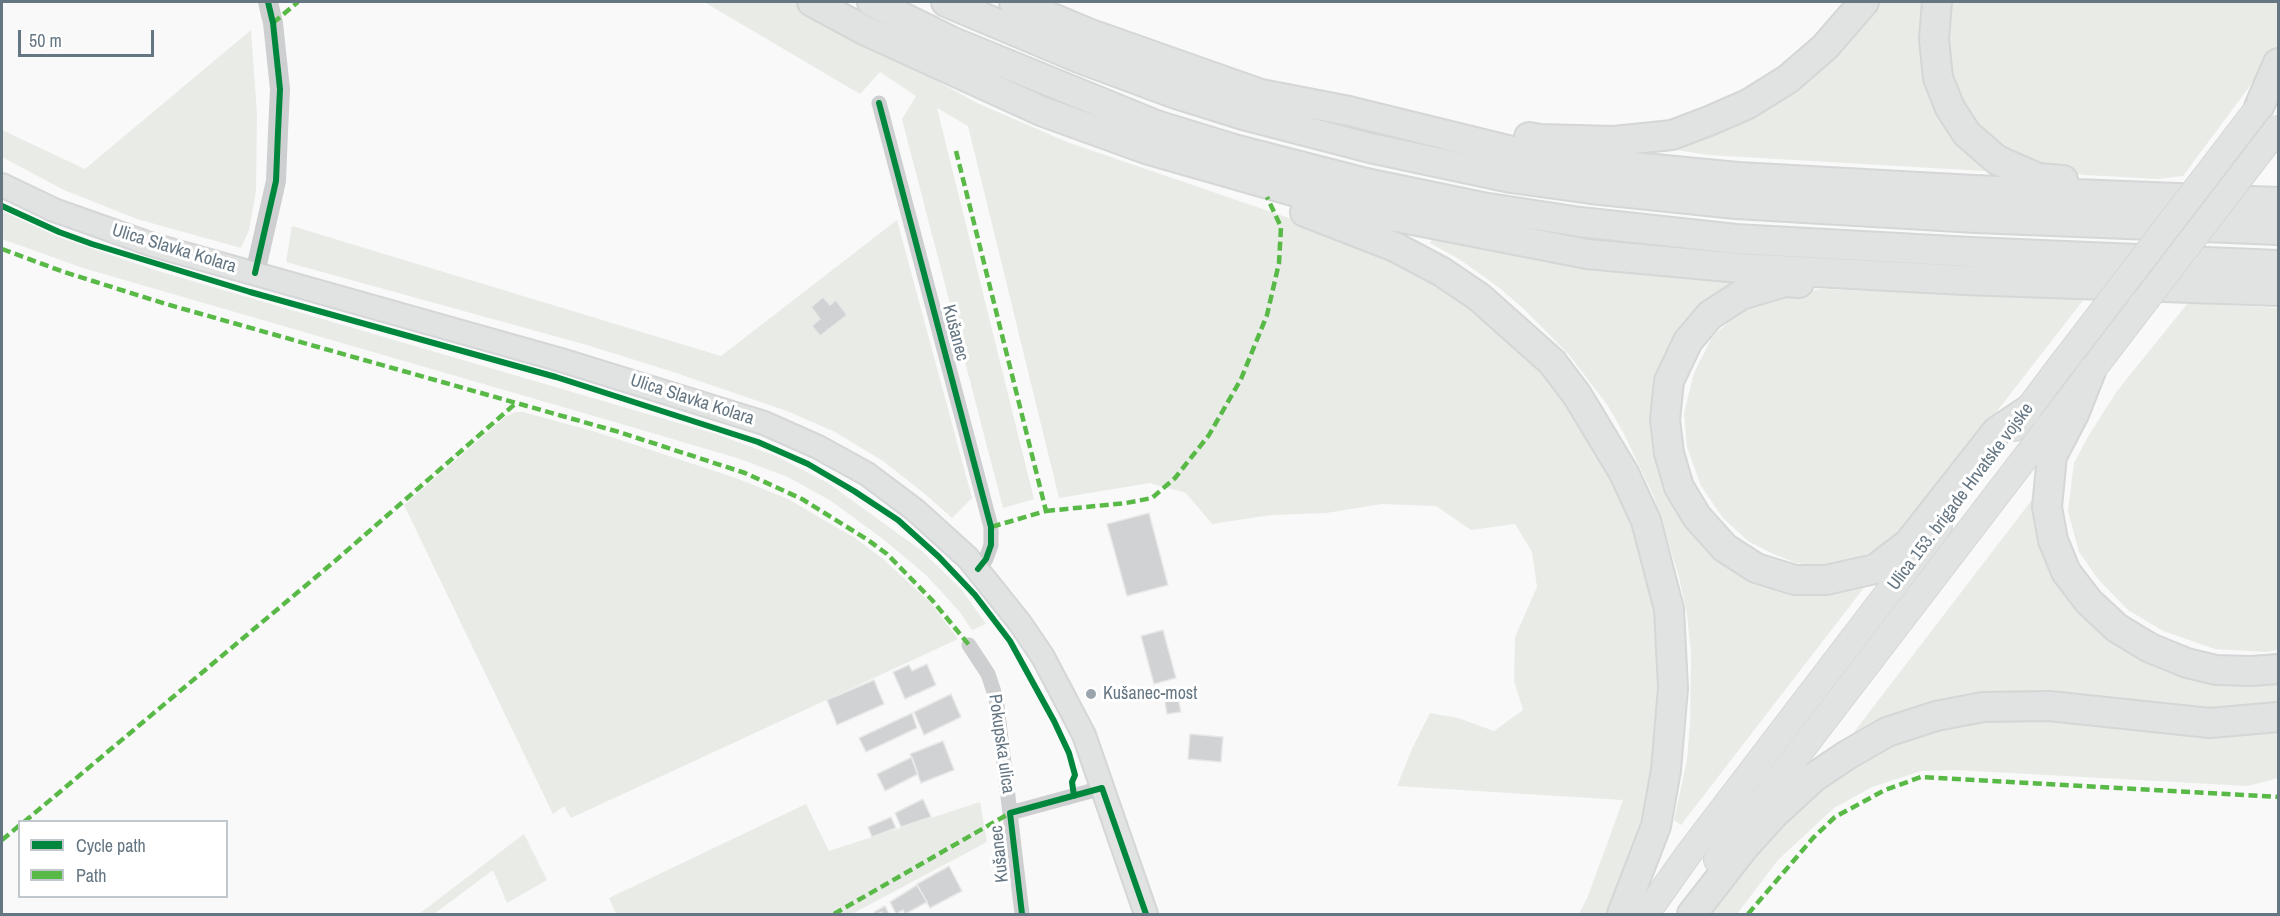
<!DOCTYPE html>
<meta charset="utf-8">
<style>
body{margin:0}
#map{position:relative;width:2280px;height:916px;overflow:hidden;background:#f9f9f9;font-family:"Archivo Narrow",sans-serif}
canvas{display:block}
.frame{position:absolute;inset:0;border:3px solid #657683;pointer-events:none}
.legend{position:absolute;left:18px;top:820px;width:210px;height:78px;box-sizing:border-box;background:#fff;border:2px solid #c1c8cd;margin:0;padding:8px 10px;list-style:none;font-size:18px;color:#657683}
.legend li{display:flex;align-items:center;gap:12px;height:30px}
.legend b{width:30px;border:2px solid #c1c8cd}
.scale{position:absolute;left:18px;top:30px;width:136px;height:27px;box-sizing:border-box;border:3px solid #657683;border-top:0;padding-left:8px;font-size:18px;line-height:21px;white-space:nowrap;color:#657683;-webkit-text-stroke:4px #fff;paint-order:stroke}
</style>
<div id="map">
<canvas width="2280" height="916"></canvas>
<div class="frame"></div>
<ul class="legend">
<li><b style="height:8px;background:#00873e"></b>Cycle path</li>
<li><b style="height:8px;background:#58b947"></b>Path</li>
</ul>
<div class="scale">50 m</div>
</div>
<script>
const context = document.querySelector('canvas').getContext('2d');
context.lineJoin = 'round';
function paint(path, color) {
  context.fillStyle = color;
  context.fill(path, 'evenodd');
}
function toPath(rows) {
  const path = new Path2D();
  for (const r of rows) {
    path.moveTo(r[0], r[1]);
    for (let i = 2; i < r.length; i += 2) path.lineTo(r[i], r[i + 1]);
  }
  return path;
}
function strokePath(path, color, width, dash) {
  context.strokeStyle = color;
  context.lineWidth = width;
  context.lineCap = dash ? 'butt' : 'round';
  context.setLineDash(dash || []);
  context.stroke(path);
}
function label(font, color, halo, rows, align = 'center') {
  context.font = font + ' "Archivo Narrow",sans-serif';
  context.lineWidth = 6;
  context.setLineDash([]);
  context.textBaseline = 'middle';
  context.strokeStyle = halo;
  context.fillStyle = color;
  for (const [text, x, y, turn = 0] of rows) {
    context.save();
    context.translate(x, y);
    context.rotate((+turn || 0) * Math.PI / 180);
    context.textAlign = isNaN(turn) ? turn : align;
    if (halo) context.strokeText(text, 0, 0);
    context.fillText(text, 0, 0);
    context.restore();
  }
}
const green = toPath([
 [704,2,795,2,977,103,1067,142,1356,241,1416,264,1531,351,1621,481,1662,615,1660,774,1609,914,1579,914,1588,896,1623,800,1397,786,1412,749,1430,713,1458,718,1494,731,1523,710,1514,681,1515,637,1537,587,1532,552,1515,524,1471,530,1436,506,1382,504,1326,513,1271,515,1212,524,1186,493,1150,483,1059,498,968,126,937,108,1034,499,1003,508,902,119,916,96,880,72,860,94],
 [1881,2,1929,2,1927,47,2001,172,1708,155,1658,147,1702,139,1782,101,1812,79,1840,51,1867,22],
 [1951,2,2278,2,2278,48,2183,176,2157,179,2085,175,2037,169,2004,153,1972,123,1955,96,1947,60,1944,24],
 [251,30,257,115,256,191,249,230,241,248,137,219,64,190,2,157,2,130,85,169],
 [2,211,58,237,158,271,716,434,776,456,828,483,922,551,961,589,986,624,972,630,959,611,926,575,883,539,831,501,788,477,737,458,625,425,83,268,2,239],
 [897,220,972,498,952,518,925,494,883,461,835,432,787,411,670,371,587,345,286,262,292,226,721,356],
 [1435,235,1750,278,1660,389,1715,549,1862,584,1863,589,1681,825,1674,820,1687,760,1690,724,1691,653,1687,615,1679,577,1654,497,1624,434,1608,406,1570,356,1524,309,1497,286,1459,259,1430,243],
 [1822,289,2085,298,1906,528,1882,547,1851,562,1825,566,1796,563,1771,553,1748,541,1723,518,1701,486,1687,447,1684,413,1694,373,1712,337,1738,314,1774,297],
 [2188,303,2278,308,2278,650,2266,652,2215,649,2163,631,2128,610,2098,579,2079,552,2068,511,2074,463,2089,435,2117,391],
 [515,412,523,412,596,432,736,478,788,499,855,538,882,558,930,602,958,639,571,818,564,806,553,814,404,505,505,417],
 [2038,492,2102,627,2278,683,2278,704,2217,711,2064,697,1862,737,1854,732],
 [2002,717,2062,720,2181,733,2228,736,2278,732,2278,778,2248,786,1956,770,1921,771,1872,787,1834,808,1778,860,1737,914,1710,914,1733,881,1802,803,1870,753,1953,724],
 [980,802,987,842,852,914,616,914,609,898,806,804,829,851],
 [524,834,547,880,507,903,493,870,434,914,419,914]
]);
const building = toPath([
 [823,297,830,305,836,300,847,315,820,336,812,326,820,319,811,307,823,297],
 [1149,513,1168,585,1127,596,1107,524,1149,513],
 [1163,630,1176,678,1154,684,1141,636,1163,630],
 [927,664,936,685,905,699,893,672,909,665,912,671,927,664],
 [874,680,884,704,837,725,827,700,874,680],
 [1176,688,1181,712,1167,714,1163,691,1176,688],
 [951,694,961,717,924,735,914,712,951,694],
 [912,713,917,728,866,752,859,738,912,713],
 [1190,734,1223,737,1221,762,1188,759,1190,734],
 [943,741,954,770,921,783,910,754,943,741],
 [912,757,918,774,885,791,877,774,912,757],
 [923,799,931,817,901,827,895,813,923,799],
 [891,817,896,828,872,837,868,827,891,817],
 [949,866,962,891,930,908,917,884,949,866],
 [917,885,927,902,905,914,903,910,896,914,890,902,917,885],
 [885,906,889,914,883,914,882,912,876,914,874,912,885,906]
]);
const minor = toPath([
 [879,103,991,527,991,545,986,559,978,569],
 [969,645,988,674,996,698,1010,813],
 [1022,914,1010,813,1102,788]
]);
const tertiary = toPath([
 [255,273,276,181,278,132,280,89,273,23,268,2]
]);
const secondary = toPath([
 [2,185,54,210,153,245,561,360,764,423,818,447,867,474,915,510,968,558,1020,623,1043,657,1084,735,1146,914]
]);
const primary = toPath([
 [2014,428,2062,364],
 [1717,860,2146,300],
 [1646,914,1687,856,1939,526]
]);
const motorway = toPath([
 [812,2,864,30,1041,111,1146,149,1356,209,1587,254,1740,268,1964,280,2278,291],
 [872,2,953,42,1156,125,1234,149,1366,183,1482,207,1580,222,1736,239,1971,252,2278,265],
 [946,2,1079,58,1176,94,1243,115,1370,148,1511,178,1591,189,1736,204,1976,218,2278,230],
 [1014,2,1088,33,1261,94,1349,111,1512,151,1581,162,1738,177,1974,190,2278,202],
 [1937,2,1934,39,1938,78,1950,108,1967,134,1997,160,2038,178,2063,180],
 [2259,107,2278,63],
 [1529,137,1540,139,1614,141,1672,135,1709,121,1748,104,1788,79,1825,47,1864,2],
 [1305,212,1395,247,1442,272,1479,297,1552,362,1577,395,1624,473,1646,521,1669,609,1673,688,1666,770,1656,826,1622,914],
 [1799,283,1785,282,1741,295,1710,315,1688,341,1669,381,1665,420,1669,453,1679,487,1697,517,1725,548,1756,568,1795,580,1826,580,1875,569,1909,543,1997,431,2027,411],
 [2091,371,2074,414,2052,456,2047,507,2053,540,2066,572,2089,602,2117,628,2150,648,2187,663,2216,670,2251,671,2278,669],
 [1692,914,1745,846,1773,815,1813,778,1847,755,1887,732,1936,716,1983,707,2049,706,2210,723,2278,717]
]);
const primaryBridge = toPath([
 [2146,300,2278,128],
 [2062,364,2259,107]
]);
const quiet = toPath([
 [273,23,298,2],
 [956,151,1046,511,991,527],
 [2,249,64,272,166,304,619,432,745,473,802,499,868,540,887,554,932,600,969,645],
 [1046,511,1126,503,1152,498,1175,478,1209,435,1241,379,1267,315,1279,263,1281,227,1267,197],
 [24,822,335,561,515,404],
 [2,840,20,825],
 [834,914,1010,813],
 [1748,914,1813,838,1835,817,1885,790,1921,777,2278,797]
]);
const cycleway = toPath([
 [879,103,991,527,991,545,986,559,978,569],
 [2,206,59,232,92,244,250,292,556,377,758,442,808,464,854,491,898,520,939,557,975,595,1010,641,1054,721,1069,753,1075,775,1072,782,1074,796],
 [255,273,276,181,278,132,280,89,273,23,268,2],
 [1022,914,1010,813,1102,788,1146,914]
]);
const markers = [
 [1091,694,6,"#99a4ac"]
];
const streetNames = [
 ["Ulica Slavka Kolara",174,249,17],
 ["Kušanec",955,333,75],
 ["Ulica Slavka Kolara",692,400,18],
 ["Ulica 153. brigade Hrvatske vojske",1961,497,-53],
 ["Pokupska ulica",1001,744,82],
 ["Kušanec",1000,854,-96]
];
const poiNames = [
 ["Kušanec-most",1103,694]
];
paint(green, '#e8ebe6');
paint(building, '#d0d2d3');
strokePath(building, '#e8e8e8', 1.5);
strokePath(secondary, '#d5d6d7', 26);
strokePath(primary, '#d5d6d7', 28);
strokePath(motorway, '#d5d6d6', 32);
strokePath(minor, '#cecfd0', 15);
strokePath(tertiary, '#cecfd0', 20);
strokePath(secondary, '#e1e2e2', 22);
strokePath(primary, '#e1e2e2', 26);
strokePath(motorway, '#e1e2e2', 28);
strokePath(primaryBridge, '#d5d6d7', 28, []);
strokePath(primaryBridge, '#e1e2e2', 26);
strokePath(quiet, '#58b947', 4.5, [9, 4.5]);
strokePath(cycleway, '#00873e', 6);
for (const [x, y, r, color] of markers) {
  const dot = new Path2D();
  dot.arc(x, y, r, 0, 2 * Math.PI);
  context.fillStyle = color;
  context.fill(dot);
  strokePath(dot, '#fff', 2);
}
label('18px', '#657683', '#fff', streetNames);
label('18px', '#657683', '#fff', poiNames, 'left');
</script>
